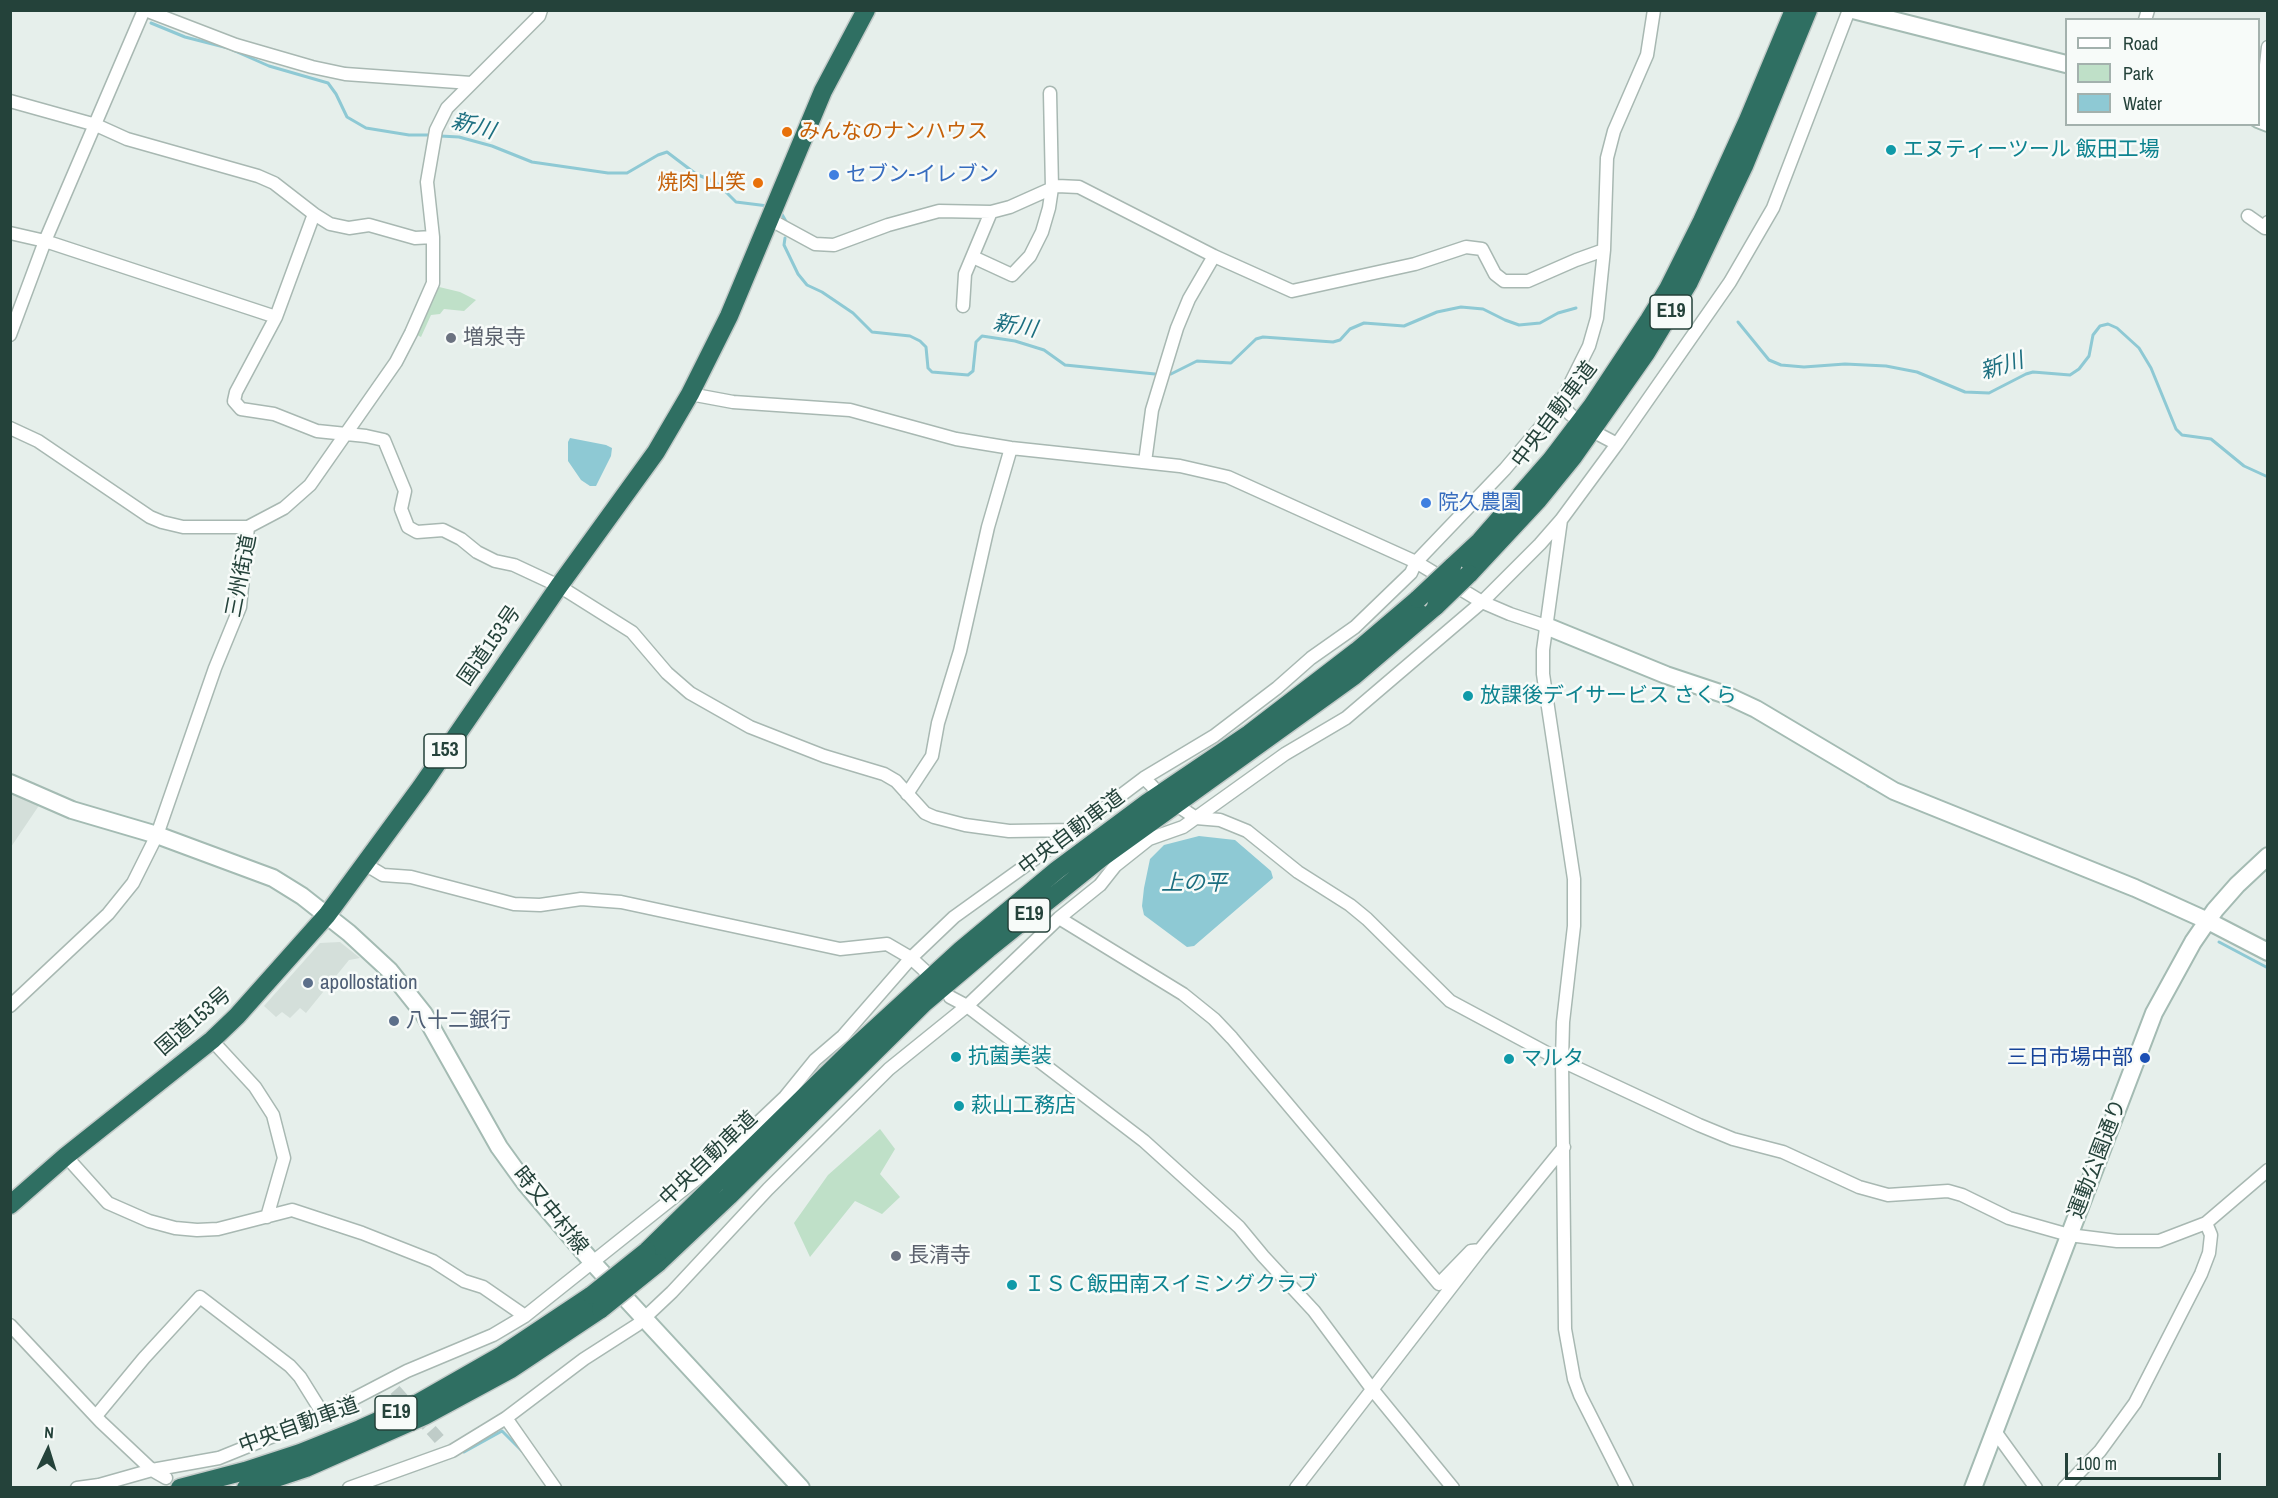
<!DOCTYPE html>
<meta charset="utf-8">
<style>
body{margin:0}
#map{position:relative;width:2278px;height:1498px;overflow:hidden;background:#e6efeb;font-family:"Archivo Narrow",sans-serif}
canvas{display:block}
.frame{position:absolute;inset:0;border:12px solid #24423a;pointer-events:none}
.legend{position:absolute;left:2065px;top:18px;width:195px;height:108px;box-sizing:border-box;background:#f7fbf9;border:2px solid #a3b1ad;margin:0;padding:8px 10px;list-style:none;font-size:18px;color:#24423a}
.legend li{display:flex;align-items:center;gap:12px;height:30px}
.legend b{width:30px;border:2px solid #a3b1ad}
.north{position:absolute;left:18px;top:1420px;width:60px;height:60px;-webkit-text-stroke:4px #f7fbf9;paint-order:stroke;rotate:4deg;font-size:16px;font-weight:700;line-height:24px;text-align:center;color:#24423a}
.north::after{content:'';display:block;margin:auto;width:21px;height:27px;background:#24423a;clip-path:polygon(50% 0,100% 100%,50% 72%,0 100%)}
.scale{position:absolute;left:2065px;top:1453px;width:156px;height:27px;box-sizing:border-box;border:3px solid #24423a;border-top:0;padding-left:8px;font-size:18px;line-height:21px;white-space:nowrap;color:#24423a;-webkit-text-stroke:4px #f7fbf9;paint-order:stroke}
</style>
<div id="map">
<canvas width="2278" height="1498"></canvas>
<div class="frame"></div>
<ul class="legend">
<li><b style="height:8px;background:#fff"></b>Road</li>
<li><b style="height:16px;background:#bfe0c8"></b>Park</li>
<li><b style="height:16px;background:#8ec9d4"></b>Water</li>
</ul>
<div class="north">N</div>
<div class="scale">100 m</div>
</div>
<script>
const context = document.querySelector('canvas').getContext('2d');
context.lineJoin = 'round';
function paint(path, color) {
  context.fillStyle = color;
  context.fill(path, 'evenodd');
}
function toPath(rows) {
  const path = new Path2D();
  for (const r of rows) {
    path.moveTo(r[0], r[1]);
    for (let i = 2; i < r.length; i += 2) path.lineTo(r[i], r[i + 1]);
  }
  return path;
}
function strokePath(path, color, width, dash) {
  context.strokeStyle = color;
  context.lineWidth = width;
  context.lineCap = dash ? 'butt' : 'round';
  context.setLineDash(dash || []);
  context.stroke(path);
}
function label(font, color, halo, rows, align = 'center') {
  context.font = font + ' "Archivo Narrow","Noto Sans JP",sans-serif';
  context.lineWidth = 5;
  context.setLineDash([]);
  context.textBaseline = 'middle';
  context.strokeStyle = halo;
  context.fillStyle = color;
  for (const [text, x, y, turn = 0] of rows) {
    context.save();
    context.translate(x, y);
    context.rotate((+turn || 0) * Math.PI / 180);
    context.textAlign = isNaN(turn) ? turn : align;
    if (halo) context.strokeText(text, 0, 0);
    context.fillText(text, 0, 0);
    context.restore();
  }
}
const built = toPath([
 [11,790,40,804,11,847],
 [340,942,360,958,349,960,306,1013,300,1008,290,1018,282,1012,276,1017,264,1006,320,943]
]);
const green = toPath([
 [435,286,460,292,476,300,464,311,444,309,440,314,431,315,421,337,415,334],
 [880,1129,895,1149,880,1174,900,1197,882,1214,855,1201,810,1257,794,1223,828,1175]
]);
const water = toPath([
 [570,438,606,445,612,448,611,456,596,486,590,486,581,480,568,461,568,442],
 [1199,836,1235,840,1271,871,1273,878,1194,946,1187,947,1144,915,1142,906,1144,888,1150,859,1164,845]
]);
const stream = toPath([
 [151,23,185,37,228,48,269,66,328,83,336,94,347,117,366,128,409,135,430,135],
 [440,136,459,137,492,146,532,162,608,173,627,173,658,155,667,152,696,174,717,183,736,202,768,206],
 [780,211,787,223],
 [785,238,784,245,798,274,807,285,822,292,853,313,872,332,910,336,920,341,926,347,928,368,932,372,968,375,973,371,976,342,982,336,1015,341,1044,350,1065,365,1155,374],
 [1738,322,1769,360,1781,365,1804,367,1845,364,1886,366,1917,372,1965,392,1989,393,2026,374,2033,372,2070,375,2079,369,2089,356,2093,335,2100,326,2108,324,2117,328,2139,348,2151,368,2176,429,2182,435,2211,439,2244,466,2268,477],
 [1171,374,1197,361,1231,363,1256,339,1263,337,1333,342,1340,340,1350,329,1364,323,1404,326,1437,312,1461,307,1483,309,1505,320,1519,325,1540,323,1558,313,1576,308],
 [1866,782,1868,786,1879,791],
 [2219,942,2268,968],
 [464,1452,502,1431,523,1452]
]);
const streetTunnel = toPath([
 [395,1390,442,1442]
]);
const street = toPath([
 [145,10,236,45,312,67,345,74,471,83],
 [2145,20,2148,10],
 [10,101,96,125,127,139,258,176,274,183,314,214,330,224,349,228,369,225,415,238,433,237],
 [2260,120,2268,47],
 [314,214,276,317,236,392,234,401,241,409,274,414,317,431,366,436,384,440,405,491,401,509,408,527,417,532,443,530,461,539,477,552,495,561,514,565,559,586,632,632,667,673,690,693,750,727,824,756,884,774,896,781,925,813,934,817,965,825,1009,831,1075,830],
 [2248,216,2265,228,2268,222],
 [769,219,815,244,834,245,888,225,939,211,991,212,1010,207,1057,186,1079,187,1214,256,1292,291,1415,264,1466,247,1482,249,1495,274,1504,281,1528,281,1576,260,1604,250],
 [10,233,45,241,276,317],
 [973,257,1012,275,1030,256,1042,232,1049,208,1052,188,1050,93],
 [963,306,965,274,991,212],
 [10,335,45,241,144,10],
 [690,394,733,402,850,410,956,439,1011,448,1180,466,1228,477,1416,562,1482,602,1510,614,1546,626],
 [1560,404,1571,415],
 [10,428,38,441,150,517,162,522,183,527,248,527,284,508,310,485,396,362,411,333,433,283,433,237,427,182,436,130,447,108,539,16,541,10],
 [1600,435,1617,444],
 [1145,462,1152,410,1177,328,1189,299,1214,256],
 [1561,520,1543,650,1543,674,1574,879,1574,926,1563,1022,1562,1061,1565,1329,1574,1379,1580,1395,1627,1488],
 [1144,778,1153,787],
 [907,794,932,756,938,723,960,651,988,527,1011,448],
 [1181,808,1196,818,1220,820,1247,831,1298,872,1350,905,1367,919,1450,1001,1562,1061,1699,1125,1733,1139,1783,1152,1859,1187,1888,1195,1948,1191,1962,1195,2009,1218,2069,1235,2117,1241,2159,1241,2206,1223,2268,1170],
 [373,869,383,875,411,877,514,904,540,905,581,899,621,902,840,949,887,944,911,958,924,970],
 [1059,918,1183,994,1214,1019,1232,1038,1439,1284,1471,1251,1480,1250],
 [950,997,967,1006,1144,1141,1239,1227,1263,1256,1314,1311,1372,1389,1453,1488],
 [10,1006,108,914,133,883,157,835,215,668,240,607,248,527],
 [219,1048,255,1087,273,1115,284,1158,267,1217],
 [72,1163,108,1203,149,1221,175,1228,197,1230,218,1229,292,1210,362,1233,433,1261,464,1281,483,1287,525,1316],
 [10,1325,101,1422,152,1470,166,1478],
 [96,1416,144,1358,200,1297,290,1366,300,1377,323,1414],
 [506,1418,555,1488],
 [1994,1430,2036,1488],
 [77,1488,99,1485,152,1470,219,1458,313,1420,407,1371,493,1335,525,1316,708,1170,785,1097,815,1060,843,1036,911,958,954,917,1075,830,1144,778,1214,736,1277,688,1311,658,1355,627,1411,573,1416,562,1505,469,1560,404,1589,346,1597,318,1604,250,1607,158,1614,131,1647,55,1654,10],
 [349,1488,452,1451,506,1418,584,1359,637,1325,672,1292,768,1189,889,1069,967,1006,1059,918,1100,885,1115,866,1149,839,1183,827,1285,754,1346,718,1482,602,1540,544,1561,520,1617,444,1730,282,1773,208,1849,10],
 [1296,1488,1480,1250,1564,1147],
 [2064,1488,2100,1451,2135,1403,2201,1274,2209,1253,2211,1235,2206,1223]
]);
const secondary = toPath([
 [1853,10,2066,64],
 [2258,119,2268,123],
 [1546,626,1666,675,1726,695,1756,709,1894,791,2135,888,2208,921,2268,952],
 [10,783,72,810,157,835,273,878,302,896,349,933,389,970,424,1014,499,1147,525,1183,593,1263,801,1488],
 [1973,1488,2154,1013,2193,942,2215,910,2237,885,2268,856]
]);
const highway = toPath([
 [1452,567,1480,541,1551,460,1592,406,1649,320,1668,289,1702,221,1748,120,1794,10],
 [1469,574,1538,500,1573,457,1646,353,1689,282,1744,166,1808,10],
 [10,1205,66,1156,212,1040,237,1016,327,915,421,787,559,586,656,452,690,394,729,316,823,91,866,10],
 [647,1251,853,1049,961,950,1057,870,1147,803,1249,734,1357,651,1418,599],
 [658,1263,729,1196,924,1003,988,949,1100,859,1354,676,1436,606],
 [180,1488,245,1471,300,1453,360,1429,418,1403,502,1355,592,1295],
 [246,1488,306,1468,424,1416,511,1369,601,1309]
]);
const highwayBridge = toPath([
 [1418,599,1452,567],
 [1436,606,1469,574],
 [592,1295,647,1251],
 [601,1309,658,1263]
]);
const markers = [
 [787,132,6,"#e8710a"],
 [1891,150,6,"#0f9aa8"],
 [834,175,6,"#3f7fe0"],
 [758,183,6,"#e8710a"],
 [451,338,6,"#6b7280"],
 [1426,503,6,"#3f7fe0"],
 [1468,696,6,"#0f9aa8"],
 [308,983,6,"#5c6f8a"],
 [394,1021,6,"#5c6f8a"],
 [956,1057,6,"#0f9aa8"],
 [2145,1058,6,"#1a4fb4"],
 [1509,1059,6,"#0f9aa8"],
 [959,1106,6,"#0f9aa8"],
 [896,1256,6,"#6b7280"],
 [1012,1285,6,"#0f9aa8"]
];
const shields = [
 [1671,312,42],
 [445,751,42],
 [1029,915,42],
 [396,1413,42]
];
const shieldNames = [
 ["E19",1671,312],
 ["153",445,751],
 ["E19",1029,915],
 ["E19",396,1413]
];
const foodNames = [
 ["みんなのナンハウス",799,132],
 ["焼肉 山笑",746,183,"right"]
];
const cultureNames = [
 ["エヌティーツール 飯田工場",1903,150],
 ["放課後デイサービス さくら",1480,696],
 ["抗菌美装",968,1057],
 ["マルタ",1521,1059],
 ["萩山工務店",971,1106],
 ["ＩＳＣ飯田南スイミングクラブ",1024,1285]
];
const shopNames = [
 ["セブン-イレブン",846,175],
 ["院久農園",1438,503]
];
const worshipNames = [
 ["増泉寺",463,338],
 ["長清寺",908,1256]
];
const streetNames = [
 ["中央自動車道",1555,415,-53],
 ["三州街道",242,576,-79],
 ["国道153号",490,646,-55],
 ["中央自動車道",1072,833,-37],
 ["国道153号",194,1022,-41],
 ["中央自動車道",709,1159,-44],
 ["運動公園通り",2098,1159,-69],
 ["時又中村線",550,1211,51],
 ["中央自動車道",299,1426,-20]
];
const serviceNames = [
 ["apollostation",320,983],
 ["八十二銀行",406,1021]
];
const transitNames = [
 ["三日市場中部",2133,1058]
];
const waterNames = [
 ["新川",473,127,15],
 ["新川",1015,327,10],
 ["新川",2002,367,-17],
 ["上の平",1194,884]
];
paint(built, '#d4dfda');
paint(green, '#bfe0c8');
paint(water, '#8ec9d4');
strokePath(stream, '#8ec9d4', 3);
strokePath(streetTunnel, '#bfccc8', 12, [12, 6]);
strokePath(street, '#a8b8b2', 15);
strokePath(secondary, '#a4bbb3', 20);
strokePath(highway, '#c2cac8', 21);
strokePath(street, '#fff', 12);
strokePath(secondary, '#fff', 16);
strokePath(highway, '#2f6f62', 18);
strokePath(highwayBridge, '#c2cac8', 21, []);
strokePath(highwayBridge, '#2f6f62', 18);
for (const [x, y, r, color] of markers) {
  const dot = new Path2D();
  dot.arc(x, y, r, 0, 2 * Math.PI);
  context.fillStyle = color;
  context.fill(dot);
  strokePath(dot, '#f7fbf9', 2);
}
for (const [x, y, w] of shields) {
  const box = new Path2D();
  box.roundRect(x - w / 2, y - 17, w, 34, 4.5);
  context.fillStyle = '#f7fbf9';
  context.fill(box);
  strokePath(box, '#24423a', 1.5);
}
label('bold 20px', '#24423a', null, shieldNames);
label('21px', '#c56008', '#f7fbf9', foodNames, 'left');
label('21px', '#0d838f', '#f7fbf9', cultureNames, 'left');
label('21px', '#366cbe', '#f7fbf9', shopNames, 'left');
label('21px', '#5b616d', '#f7fbf9', worshipNames, 'left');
label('21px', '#24423a', '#f7fbf9', streetNames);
label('21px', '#4e5e75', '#f7fbf9', serviceNames, 'left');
label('21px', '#164399', '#f7fbf9', transitNames, 'right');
label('italic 22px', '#1c6f80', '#f7fbf9', waterNames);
</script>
